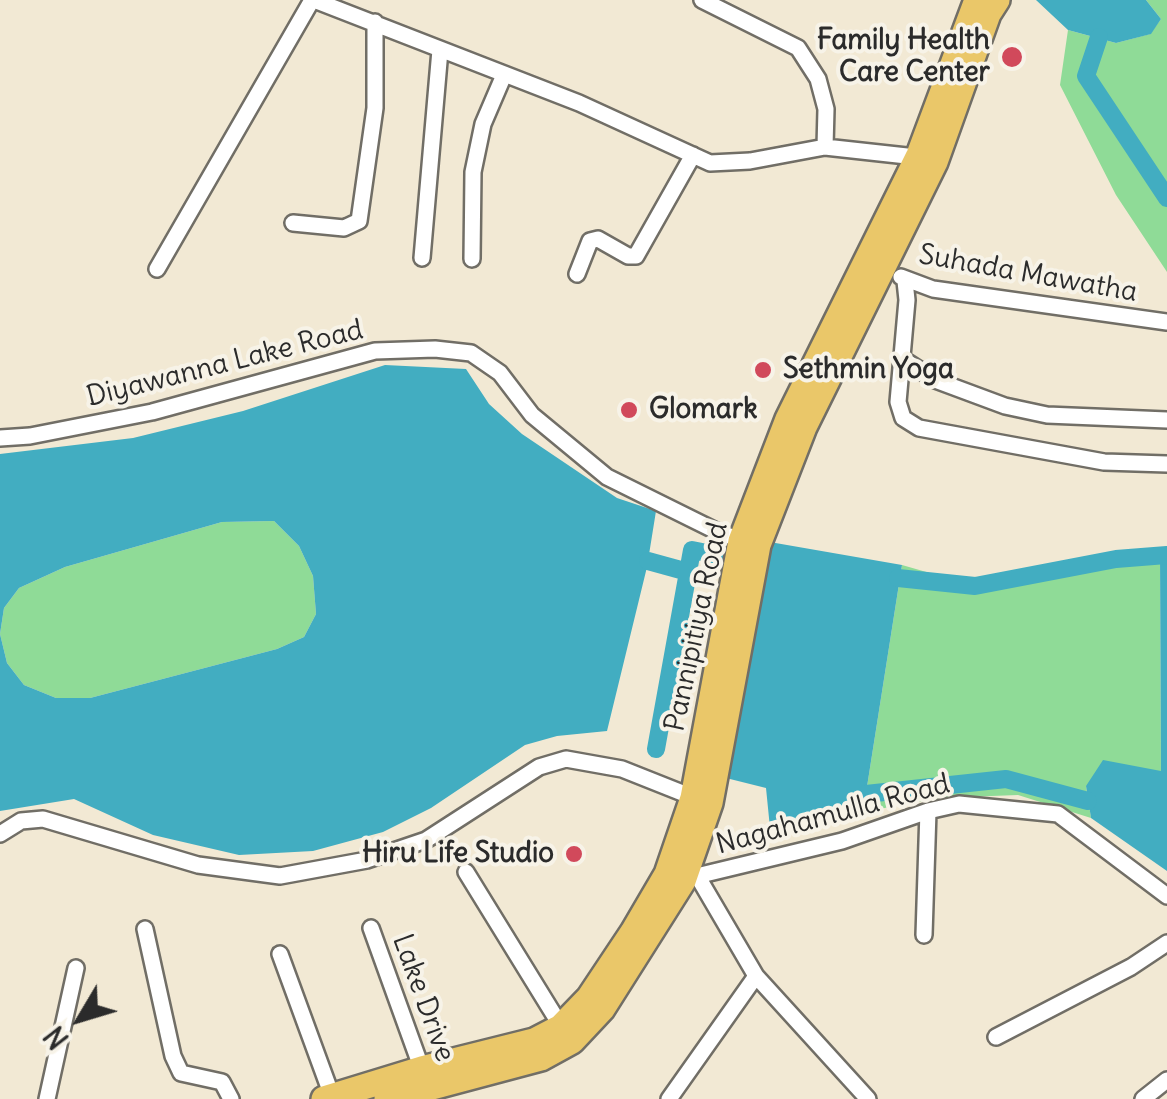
<!DOCTYPE html>
<style>
body{margin:0}
#map{position:relative;width:1167px;height:1099px;overflow:hidden;background:#f2e9d4;font-family:Delius,sans-serif}
canvas{display:block}
.north{position:absolute;left:30px;top:969px;width:100px;height:100px;-webkit-text-stroke:8px #f7f3e8;paint-order:stroke;rotate:232deg;font-size:28px;font-weight:700;line-height:40px;text-align:center;color:#2b2b2b}
.north::after{content:'';display:block;margin:auto;width:35px;height:45px;background:#2b2b2b;clip-path:polygon(50% 0,100% 100%,50% 72%,0 100%)}
</style>
<div id="map">
<canvas width="1167" height="1099"></canvas>
<div class="north">N</div>
</div>
<script>
const context = document.querySelector('canvas').getContext('2d');
context.lineJoin = 'round';
function paint(path, color) {
  context.fillStyle = color;
  context.fill(path, 'evenodd');
}
function toPath(rows) {
  const path = new Path2D();
  for (const r of rows) {
    path.moveTo(r[0], r[1]);
    for (let i = 2; i < r.length; i += 2) path.lineTo(r[i], r[i + 1]);
  }
  return path;
}
function strokePath(path, color, width, dash) {
  context.strokeStyle = color;
  context.lineWidth = width;
  context.lineCap = dash ? 'butt' : 'round';
  context.setLineDash(dash || []);
  context.stroke(path);
}
function label(font, color, halo, rows, align = 'center') {
  context.font = font + ' Delius,sans-serif';
  context.lineWidth = 8;
  context.setLineDash([]);
  context.textBaseline = 'middle';
  context.strokeStyle = halo;
  context.fillStyle = color;
  for (const [text, x, y, turn = 0] of rows) {
    context.save();
    context.translate(x, y);
    context.rotate((+turn || 0) * Math.PI / 180);
    context.textAlign = isNaN(turn) ? turn : align;
    if (halo) context.strokeText(text, 0, 0);
    context.fillText(text, 0, 0);
    context.restore();
  }
}
const green = toPath([
 [1146,0,1167,0,1167,272,1116,195,1060,85,1068,30,1116,43,1150,34,1161,19],
 [274,521,299,546,313,576,316,614,304,637,277,649,90,698,56,698,24,685,7,663,0,634,4,608,19,588,65,567,222,522],
 [1160,556,1161,771,1086,786,1091,818,1018,795,939,798,863,812,902,565,975,586,1116,559]
]);
const water = toPath([
 [1036,0,1146,0,1161,19,1151,34,1116,43,1068,30],
 [385,365,466,369,489,404,522,434,617,498,656,511,647,567,607,731,557,736,525,745,431,808,383,832,313,851,239,855,153,835,74,799,0,811,0,454,133,438,243,411],
 [274,521,299,546,313,576,316,614,304,637,277,649,90,698,56,698,24,685,7,663,0,634,4,608,19,588,65,567,222,522],
 [764,541,902,565,863,812,770,828,766,788,718,776],
 [1167,555,1167,871,1091,818,1086,786,1103,760,1161,771,1160,556]
]);
const canal = toPath([
 [1099,37,1086,76,1167,198],
 [648,561,688,572],
 [898,578,975,586,1116,559,1167,555],
 [656,749,692,550,717,555],
 [866,794,1006,779,1088,801]
]);
const street = toPath([
 [314,0,579,103,710,163,750,161,825,147,925,158],
 [702,0,798,48,818,79,826,109,825,147],
 [293,223,344,228,359,221,375,108,375,22],
 [422,258,440,50],
 [472,259,473,172,483,124,504,75],
 [157,269,312,0],
 [577,274,590,241,598,239,628,256,636,256,693,155],
 [901,277,933,289,1167,322],
 [905,281,907,300,898,402,903,418,919,428,1104,462,1167,464],
 [901,358,935,380,1005,406,1047,415,1167,420],
 [0,438,30,436,152,412,375,351,435,349,471,353,500,373,532,415,607,477,716,531,746,542],
 [0,834,21,821,43,819,198,865,280,876,367,860,426,840,539,767,566,759,622,769,700,800],
 [466,872,564,1031],
 [698,877,756,976,868,1099],
 [680,880,842,841,928,811,959,804,1058,814,1167,896],
 [371,928,424,1075],
 [145,929,173,1056,181,1073,222,1082,231,1099],
 [924,935,928,811],
 [280,954,332,1096],
 [996,1037,1131,967,1167,943],
 [47,1099,76,968],
 [669,1099,756,976],
 [1143,1099,1167,1080]
]);
const primary = toPath([
 [324,1099,422,1069,534,1041,561,1027,589,998,633,932,667,874,693,798,741,541,788,419,919,155,977,0],
 [387,1099,541,1058,572,1041,602,1009,683,881,710,803,758,545,804,427,935,162,988,14,997,0]
]);
const markers = [
 [1012,57,12,"#d1495b"],
 [763,370,10,"#d1495b"],
 [629,410,10,"#d1495b"],
 [574,854,10,"#d1495b"]
];
const poiNames = [
 ["Family Health",990,41],
 ["Care Center",990,73],
 ["Sethmin Yoga",783,370,"left"],
 ["Glomark",649,410,"left"],
 ["Hiru Life Studio",554,854]
];
const streetNames = [
 ["Suhada Mawatha",1028,274,10],
 ["Diyawanna Lake Road",225,364,-14],
 ["Pannipitiya Road",697,627,-78],
 ["Nagahamulla Road",833,815,-15],
 ["Lake Drive",423,998,70]
];
paint(green, '#8fdb97');
paint(water, '#42adc1');
strokePath(canal, '#42adc1', 18);
strokePath(street, '#716e66', 20);
strokePath(primary, '#716e66', 30);
strokePath(street, '#fff', 15);
strokePath(primary, '#eac769', 25);
for (const [x, y, r, color] of markers) {
  const dot = new Path2D();
  dot.arc(x, y, r, 0, 2 * Math.PI);
  context.fillStyle = color;
  context.fill(dot);
  strokePath(dot, '#f7f3e8', 4);
}
label('bold 28px', '#2b2b2b', '#f7f3e8', poiNames, 'right');
label('28px', '#2b2b2b', '#f7f3e8', streetNames);
</script>
